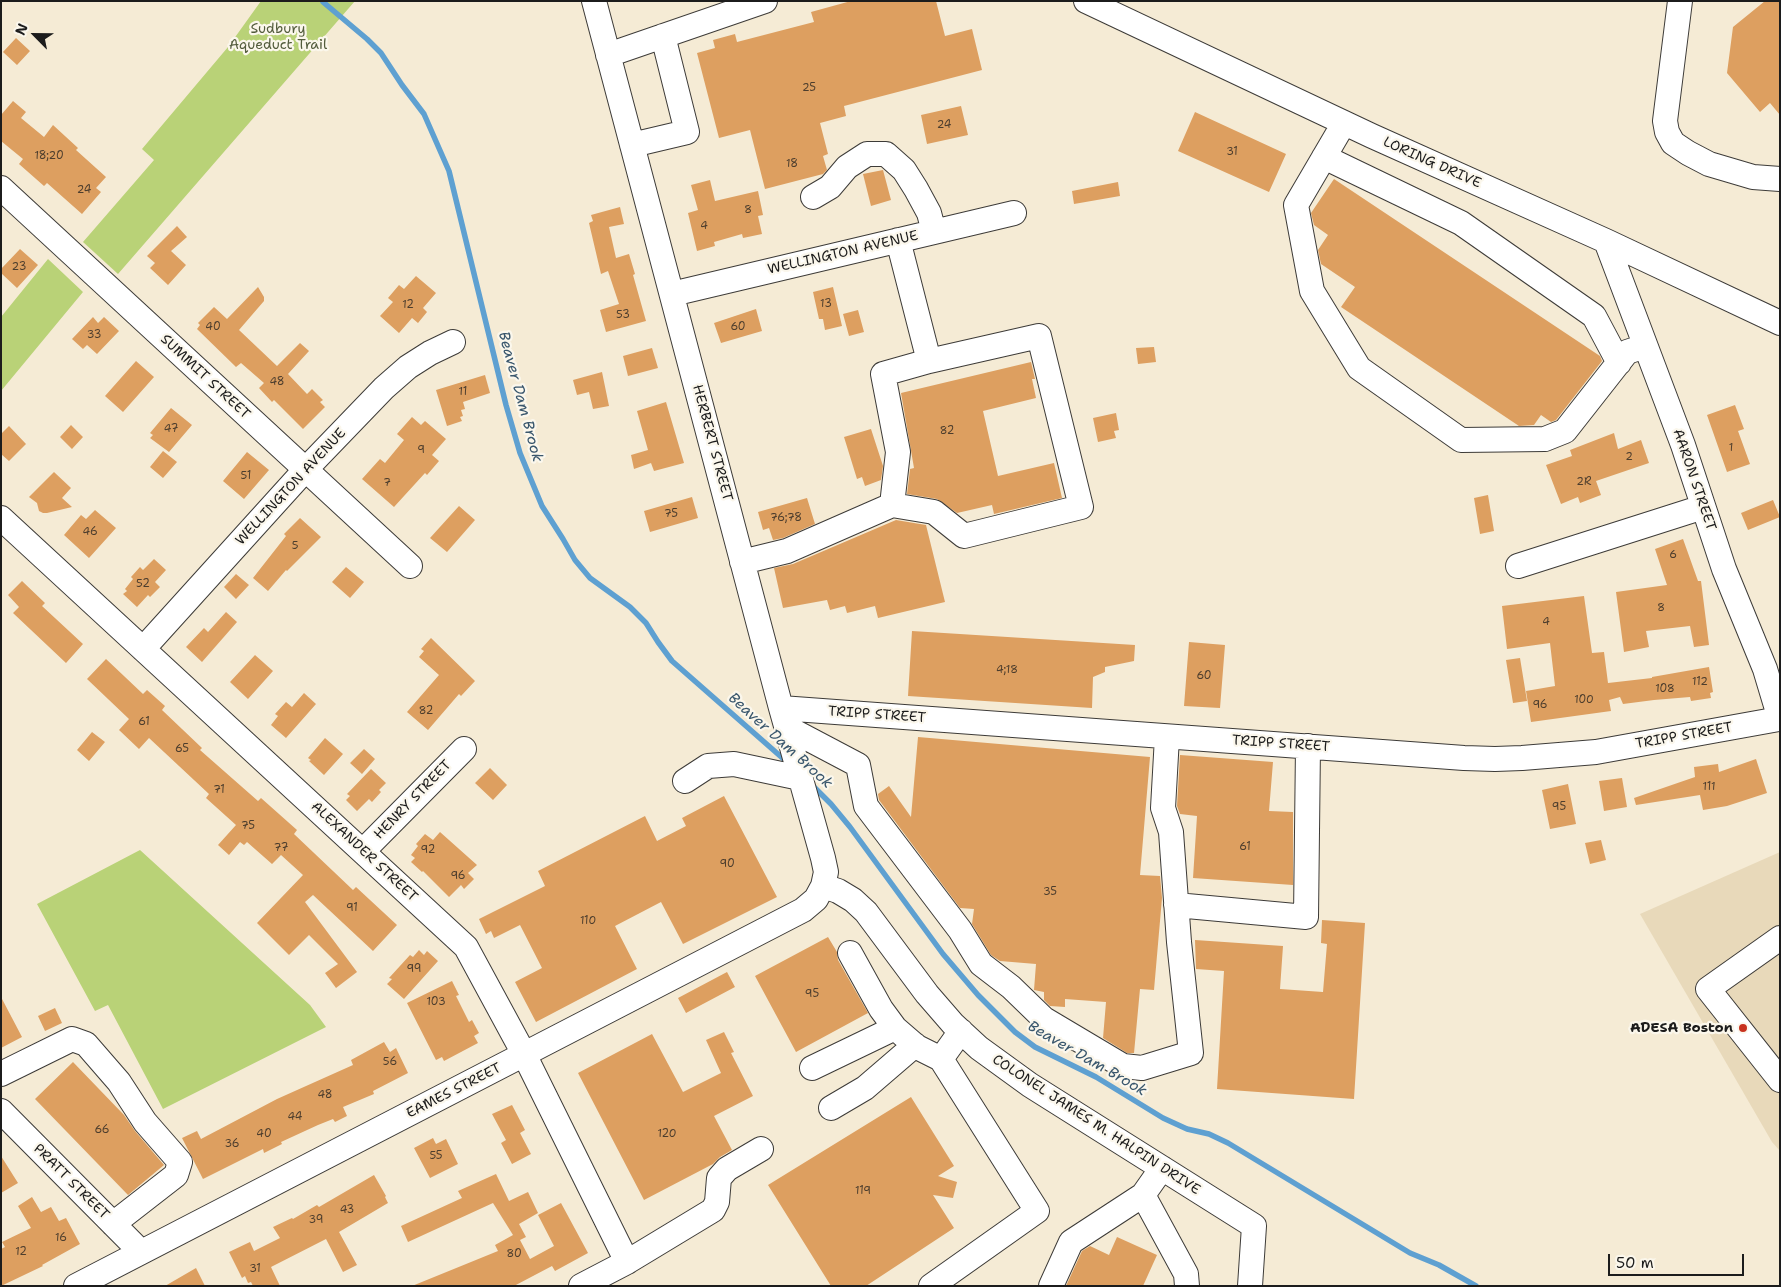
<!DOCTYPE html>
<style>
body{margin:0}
#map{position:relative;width:1781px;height:1287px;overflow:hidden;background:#f5ebd5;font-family:"Shantell Sans",sans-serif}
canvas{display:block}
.frame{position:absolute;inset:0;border:2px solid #1c1c1c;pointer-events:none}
.north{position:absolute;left:10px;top:10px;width:50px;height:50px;-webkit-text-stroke:4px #fbf7ec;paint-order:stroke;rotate:293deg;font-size:14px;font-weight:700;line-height:20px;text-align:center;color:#1c1c1c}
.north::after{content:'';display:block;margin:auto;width:18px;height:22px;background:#1c1c1c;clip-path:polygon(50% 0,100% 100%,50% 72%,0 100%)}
.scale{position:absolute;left:1608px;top:1254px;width:136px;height:22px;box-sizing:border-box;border:2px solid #1c1c1c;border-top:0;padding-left:6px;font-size:15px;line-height:18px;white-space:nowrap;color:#1c1c1c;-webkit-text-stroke:4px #fbf7ec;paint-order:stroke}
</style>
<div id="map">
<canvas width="1781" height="1287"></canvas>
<div class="frame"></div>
<div class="north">N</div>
<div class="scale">50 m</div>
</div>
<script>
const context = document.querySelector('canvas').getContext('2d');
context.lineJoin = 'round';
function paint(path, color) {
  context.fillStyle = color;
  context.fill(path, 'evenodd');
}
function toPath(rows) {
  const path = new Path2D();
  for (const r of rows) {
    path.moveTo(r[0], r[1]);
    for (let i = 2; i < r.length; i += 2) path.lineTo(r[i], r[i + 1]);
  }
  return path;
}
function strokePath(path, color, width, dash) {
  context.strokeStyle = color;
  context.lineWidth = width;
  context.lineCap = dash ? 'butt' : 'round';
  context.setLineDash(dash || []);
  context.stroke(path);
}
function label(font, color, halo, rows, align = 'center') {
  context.font = font + ' "Shantell Sans",sans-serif';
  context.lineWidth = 4.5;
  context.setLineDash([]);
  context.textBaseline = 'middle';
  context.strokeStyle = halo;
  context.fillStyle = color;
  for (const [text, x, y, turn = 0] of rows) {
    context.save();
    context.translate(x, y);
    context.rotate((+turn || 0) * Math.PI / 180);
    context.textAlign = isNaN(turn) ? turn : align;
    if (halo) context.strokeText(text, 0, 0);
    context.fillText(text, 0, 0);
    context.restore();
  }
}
const built = toPath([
 [1780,852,1780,1151,1772,1142,1640,914]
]);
const green = toPath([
 [261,1,355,1,118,274,83,242,154,160,142,149,228,47],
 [48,259,83,292,1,391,1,317],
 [140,850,310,1005,326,1027,163,1109,108,1005,95,1011,37,904]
]);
const stream = toPath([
 [323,2,367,39,381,53,402,85,424,114,449,171,506,405,520,453,542,506,563,539,575,560,590,578,630,607,646,623,658,642,672,661,787,762],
 [810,783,831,804,850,827,943,954,978,995,1015,1032,1035,1047,1096,1077,1163,1118,1187,1129,1209,1134,1228,1143,1410,1253,1439,1265,1476,1286]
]);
const building = toPath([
 [851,1,936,1,945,36,972,29,982,70,844,106,846,116,820,123,828,154,823,156,827,170,823,174,765,189,750,130,719,138,697,53,715,48,713,40,735,34,737,42,814,22,811,12],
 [1765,1,1780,1,1780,115,1770,103,1760,112,1727,73,1733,27],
 [16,38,30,51,17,65,3,52],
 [13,101,26,112,21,118,44,137,53,125,78,148,76,150,106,177,96,188,101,192,82,214,47,183,44,186,19,164,23,159,1,141,1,115],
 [961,106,968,135,927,144,921,115],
 [1195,112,1286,154,1269,192,1178,151],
 [883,170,891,200,871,206,863,174],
 [1334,179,1600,356,1602,361,1556,420,1551,422,1541,415,1534,425,1519,426,1341,307,1355,287,1321,264,1318,250,1328,235,1314,225,1311,213],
 [710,180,715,201,758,191,763,215,758,216,762,234,743,238,742,234,714,242,715,246,697,251,688,213,698,210,691,185],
 [1118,182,1120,196,1074,204,1072,191],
 [620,207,624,224,609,227,616,258,629,254,635,274,633,275,646,321,606,332,600,310,619,304,608,271,601,274,589,223,593,221,591,215],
 [177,226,187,237,171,251,186,265,168,285,150,268,155,263,147,256],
 [20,249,38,265,17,288,1,273,1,269],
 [416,276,436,293,423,308,427,312,418,323,412,318,399,333,380,316,393,302,388,298,399,285,404,289],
 [258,287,264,297,264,301,239,330,277,366,300,343,309,351,288,374,307,394,312,389,323,400,320,402,325,407,303,429,274,400,272,402,259,388,264,383,241,363,236,367,197,329,200,325,198,323,214,307,227,319],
 [833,287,842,326,825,330,823,319,819,319,813,292],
 [756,309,762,331,721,343,714,323],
 [858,310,864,332,849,336,843,314],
 [93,317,98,323,104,317,119,331,97,354,87,345,83,349,72,339],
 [1154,347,1156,362,1138,364,1136,348],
 [652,348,658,368,628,376,623,356],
 [136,361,154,377,123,412,105,396],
 [1031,362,1035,379,1032,379,1036,398,983,411,998,476,1054,463,1062,498,994,514,992,505,957,513,937,499,907,494,910,469,914,468,901,393],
 [602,372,609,406,593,409,589,392,577,395,573,380],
 [485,375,490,393,463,402,465,409,461,410,463,416,460,417,462,421,447,426,436,390],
 [666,402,684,463,654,471,651,463,634,469,631,455,648,450,637,411],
 [1735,405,1744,429,1738,431,1750,464,1727,472,1707,415],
 [171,408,192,425,169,452,150,438,153,435,150,433],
 [1116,413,1119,430,1114,431,1116,438,1098,442,1093,418],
 [412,417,421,425,425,421,446,439,432,455,439,461,427,475,425,473,394,507,362,479,380,459,385,463,404,440,397,434],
 [71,425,83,437,72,449,60,437],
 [9,426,26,444,9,461,1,454,1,434],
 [871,429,883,466,881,480,865,486,862,477,857,479,844,437],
 [1614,433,1618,449,1641,440,1649,463,1596,481,1601,495,1580,503,1578,497,1561,504,1546,465,1572,456,1570,450],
 [163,451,177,462,163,478,150,467],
 [247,452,269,470,244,499,223,481],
 [54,472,71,488,62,498,72,507,47,513,43,513,39,511,37,503,29,497],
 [1488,495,1494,531,1480,534,1474,498],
 [692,497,698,518,650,532,644,511],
 [807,498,815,524,783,538,773,540,769,528,763,530,758,512],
 [1773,500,1780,517,1748,530,1741,513],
 [459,506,475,520,447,552,430,538],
 [95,510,116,528,89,558,64,535,81,515,86,519],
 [300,518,321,537,287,571,286,570,268,591,253,578,286,536,284,534],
 [896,520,926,525,945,602,878,618,875,606,847,613,845,606,830,610,827,600,783,608,774,568,793,564],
 [1683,539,1698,581,1701,581,1709,645,1694,647,1690,626,1646,631,1649,647,1624,652,1616,592,1667,585,1655,549],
 [154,559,166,570,155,582,160,587,150,597,148,595,137,607,123,594,127,591,125,589,133,579,131,577,140,567,143,570],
 [346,567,364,582,350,598,332,582],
 [236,574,249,585,236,599,224,587],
 [22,581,45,603,42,606,83,644,66,663,13,613,19,607,8,595],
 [1584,596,1592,653,1604,652,1608,683,1652,678,1652,677,1709,667,1713,692,1710,693,1711,698,1691,701,1690,697,1654,700,1623,704,1620,697,1609,700,1611,711,1531,722,1526,691,1555,686,1550,643,1507,649,1502,606],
 [226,612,237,622,202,662,186,647,204,628,208,632],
 [912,631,1135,645,1134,661,1105,667,1105,672,1093,677,1092,708,908,696],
 [431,638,475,681,461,696,459,694,428,730,407,712,439,675,419,657,424,651,421,649],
 [1189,642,1225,645,1220,708,1184,706],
 [255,655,273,671,248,699,230,682],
 [1520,658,1527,701,1513,703,1506,660],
 [106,659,143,694,147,690,165,706,162,710,202,748,200,750,258,801,261,798,297,830,294,834,353,890,356,887,397,925,373,951,313,895,305,902,357,972,336,988,325,973,338,964,309,935,289,955,257,923,303,875,281,855,272,864,247,842,244,845,240,842,229,855,218,845,236,825,206,798,209,794,149,738,139,749,119,730,129,719,87,679],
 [304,693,316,704,286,738,271,725,278,716,275,714,286,702,292,707],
 [92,732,105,742,89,761,77,750],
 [918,737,1150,757,1140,875,1160,876,1162,898,1154,990,1140,989,1134,1053,1127,1053,1103,1038,1106,1002,1065,999,1065,1007,1050,1006,1044,1000,1044,992,1034,990,1036,964,1000,961,991,955,972,924,974,909,960,908,879,800,878,794,889,786,911,817],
 [325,738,343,754,324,775,309,761,311,760,308,758],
 [364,749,375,759,362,774,350,763],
 [1180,755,1273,762,1269,811,1293,812,1293,885,1193,878,1197,816,1180,814,1177,806],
 [1756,759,1767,793,1727,806,1703,810,1700,795,1636,805,1634,798,1695,777,1694,767,1718,764,1719,772],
 [490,768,507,785,493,800,475,783],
 [371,769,386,783,379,790,381,792,372,802,369,799,357,811,346,800,350,796,347,794],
 [1622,778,1627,807,1604,811,1599,781],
 [1568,784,1576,824,1550,829,1542,790],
 [724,796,777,897,683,944,661,902,615,926,637,969,536,1022,515,982,542,968,520,925,494,938,491,931,486,934,479,919,545,886,538,871,645,816,657,841,686,826,682,818],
 [440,832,477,865,468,873,474,879,464,889,461,885,449,897,423,871,422,872,411,862,415,858,411,855,418,846,416,844,425,834,433,840],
 [1601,840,1606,860,1590,864,1585,843],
 [1322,920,1365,923,1354,1099,1217,1089,1224,971,1196,969,1195,940,1283,946,1280,989,1323,992,1327,944,1321,943],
 [828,937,837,952,838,960,868,1013,796,1052,755,976],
 [419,950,424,955,427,951,438,961,404,999,387,984,392,979,389,978,410,955,413,957],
 [727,972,735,987,686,1013,678,998],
 [452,981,459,995,456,996,469,1022,472,1020,479,1033,474,1036,478,1043,444,1061,442,1057,436,1060,407,1003],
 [1,997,22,1037,1,1048],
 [55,1008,62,1023,45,1031,38,1016],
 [724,1032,734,1052,731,1053,753,1096,714,1116,732,1150,720,1157,713,1164,644,1200,578,1073,652,1034,683,1092,721,1073,706,1040],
 [384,1042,390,1052,396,1048,408,1073,373,1091,374,1094,343,1107,347,1116,335,1122,333,1119,318,1125,281,1142,282,1144,264,1153,263,1149,203,1179,182,1138,197,1131,201,1139,277,1099,353,1065,351,1060],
 [73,1062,124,1115,135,1131,164,1165,128,1195,35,1099],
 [911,1097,954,1166,938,1176,957,1182,953,1198,933,1195,954,1228,866,1286,831,1286,768,1185],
 [512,1105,525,1130,520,1133,531,1154,512,1164,501,1143,506,1140,492,1114],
 [433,1138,436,1144,446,1139,458,1164,430,1178,414,1148],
 [1,1156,18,1183,1,1193],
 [496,1174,509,1201,528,1192,538,1213,519,1224,526,1237,520,1240,530,1259,554,1246,538,1215,561,1203,588,1253,555,1271,552,1266,514,1286,412,1286,498,1251,495,1245,513,1235,493,1203,408,1242,401,1226,462,1198,458,1191],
 [374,1175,386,1196,385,1197,388,1203,339,1232,357,1265,343,1272,326,1239,271,1267,280,1286,253,1286,251,1282,248,1283,245,1276,242,1278,229,1252,250,1242,254,1251,280,1238,273,1227,292,1218,293,1219,317,1205,319,1207],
 [32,1197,41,1212,51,1207,59,1221,66,1218,80,1244,42,1265,43,1266,1,1286,1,1249,5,1247,2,1242,31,1228,18,1206],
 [1117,1237,1157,1255,1143,1286,1066,1286,1082,1251,1090,1246,1109,1255],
 [196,1268,205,1286,165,1286]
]);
const minor = toPath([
 [1086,1,1372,136,1606,241,1780,323],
 [1680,1,1665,121,1667,132,1673,143,1688,153,1709,164,1753,177,1780,179],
 [608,55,765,1],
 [1344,123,1296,205,1312,291,1359,368,1461,440,1545,439,1565,431,1627,352,1645,346],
 [632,145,687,132,663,36],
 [1324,157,1461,223,1594,316,1619,363],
 [1,188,410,566],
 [813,197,830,187,847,167,867,154,886,154,904,170,916,189,929,213,934,232],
 [1606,241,1683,445,1724,569,1765,669,1780,719],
 [672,294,1014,213],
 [892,505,934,512,964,536,1081,507,1039,336,929,361,898,240],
 [1,518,466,947,524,1054,627,1262],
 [742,562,787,551,892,505,898,452,883,374,929,361],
 [1518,566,1703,507],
 [143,649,305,470,384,388,408,367,430,353,453,342],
 [781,708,1464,758,1495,759,1522,758,1596,752,1779,719],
 [786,727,858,765,866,806,960,930,981,964,1011,987,1044,1019,1123,1066,1142,1068,1191,1053,1179,942,1171,832,1163,808,1167,737],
 [685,781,708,766,734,764,800,778],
 [363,851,464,749],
 [823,886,838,891,853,900,866,912,927,994,953,1024,979,1048,1030,1085,1254,1226,1250,1286],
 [1176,905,1306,917,1308,746],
 [1780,938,1708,989,1780,1080],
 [850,953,881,1009,895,1028,917,1047,941,1059],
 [812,1068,895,1028],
 [1,1074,72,1039,86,1044,119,1082,145,1122,180,1162,176,1175,113,1224],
 [831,1108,865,1088,915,1045],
 [1,1111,141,1252],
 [1143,1195,1186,1274,1187,1286],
 [76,1286,803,910,816,899,823,886,826,872,823,858,781,708,594,1],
 [581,1286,627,1262,713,1210,717,1202,719,1178,727,1169,761,1149],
 [931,1286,1037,1211,941,1059,961,1031],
 [1051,1286,1071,1242,1143,1195,1162,1168]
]);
const markers = [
 [1743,1028,5,"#c8321e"]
];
const numberNames = [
 ["25",809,88],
 ["24",944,125],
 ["31",1232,152],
 ["18;20",49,156],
 ["18",792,164],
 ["24",84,190],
 ["8",748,210],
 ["4",704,226],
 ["23",19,267],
 ["13",826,304],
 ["12",408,305],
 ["53",623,315],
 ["40",213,327],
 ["60",738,327],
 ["33",94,335],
 ["48",277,382],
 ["11",463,392],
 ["47",171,429],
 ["82",947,431],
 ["1",1731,448],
 ["9",421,450],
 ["2",1629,457],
 ["51",246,476],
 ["2R",1584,482],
 ["7",387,483],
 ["75",671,514],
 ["76;78",786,518],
 ["46",90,532],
 ["5",295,546],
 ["6",1673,555],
 ["52",143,584],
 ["8",1661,608],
 ["4",1546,622],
 ["4;18",1007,670],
 ["60",1204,676],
 ["112",1700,682],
 ["108",1665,689],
 ["100",1584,700],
 ["96",1540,705],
 ["82",426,711],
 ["61",144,722],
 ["65",182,749],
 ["111",1709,787],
 ["71",219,790],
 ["95",1559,807],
 ["75",248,826],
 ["61",1245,847],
 ["77",281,848],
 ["92",428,850],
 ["90",727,864],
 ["96",458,876],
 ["35",1050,892],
 ["91",352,908],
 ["110",588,921],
 ["99",414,969],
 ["95",812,994],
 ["103",436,1002],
 ["56",390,1062],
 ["48",325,1095],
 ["44",295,1117],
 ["66",102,1130],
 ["40",264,1134],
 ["120",667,1134],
 ["36",232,1144],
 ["55",436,1156],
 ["119",863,1191],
 ["43",347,1210],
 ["39",316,1220],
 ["16",61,1238],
 ["12",21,1252],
 ["80",514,1254],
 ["31",255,1269]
];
const parkNames = [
 ["Sudbury",278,29],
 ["Aqueduct Trail",278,45]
];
const streetNames = [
 ["LORING DRIVE",1432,163,24],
 ["WELLINGTON AVENUE",843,253,-13],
 ["SUMMIT STREET",205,377,43],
 ["HERBERT STREET",712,443,75],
 ["AARON STREET",1694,480,71],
 ["WELLINGTON AVENUE",291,487,-47],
 ["TRIPP STREET",877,715,4],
 ["TRIPP STREET",1684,736,-10],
 ["TRIPP STREET",1281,744,4],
 ["HENRY STREET",413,800,-46],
 ["ALEXANDER STREET",364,852,43],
 ["EAMES STREET",454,1091,-27],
 ["COLONEL JAMES M. HALPIN DRIVE",1096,1125,33],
 ["PRATT STREET",71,1182,45]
];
const poiNames = [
 ["ADESA Boston",1733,1028]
];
const waterNames = [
 ["Beaver Dam Brook",520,397,75],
 ["Beaver Dam Brook",780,741,42],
 ["Beaver Dam Brook",1087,1059,30]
];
paint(built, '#e8d9ba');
paint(green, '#b9d277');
strokePath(stream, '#5ea0d1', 5.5);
paint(building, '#dd9f60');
strokePath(minor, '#3d3b38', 26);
strokePath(minor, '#fff', 24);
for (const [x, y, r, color] of markers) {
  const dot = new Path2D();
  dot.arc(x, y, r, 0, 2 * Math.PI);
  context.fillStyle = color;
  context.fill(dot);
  strokePath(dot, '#fbf7ec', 2);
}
label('11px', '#4c3d2d', null, numberNames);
label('14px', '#535c3c', '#fbf7ec', parkNames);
label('14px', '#1c1c1c', '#fbf7ec', streetNames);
label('bold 14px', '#1c1c1c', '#fbf7ec', poiNames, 'right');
label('italic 15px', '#3a576d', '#fbf7ec', waterNames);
</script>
